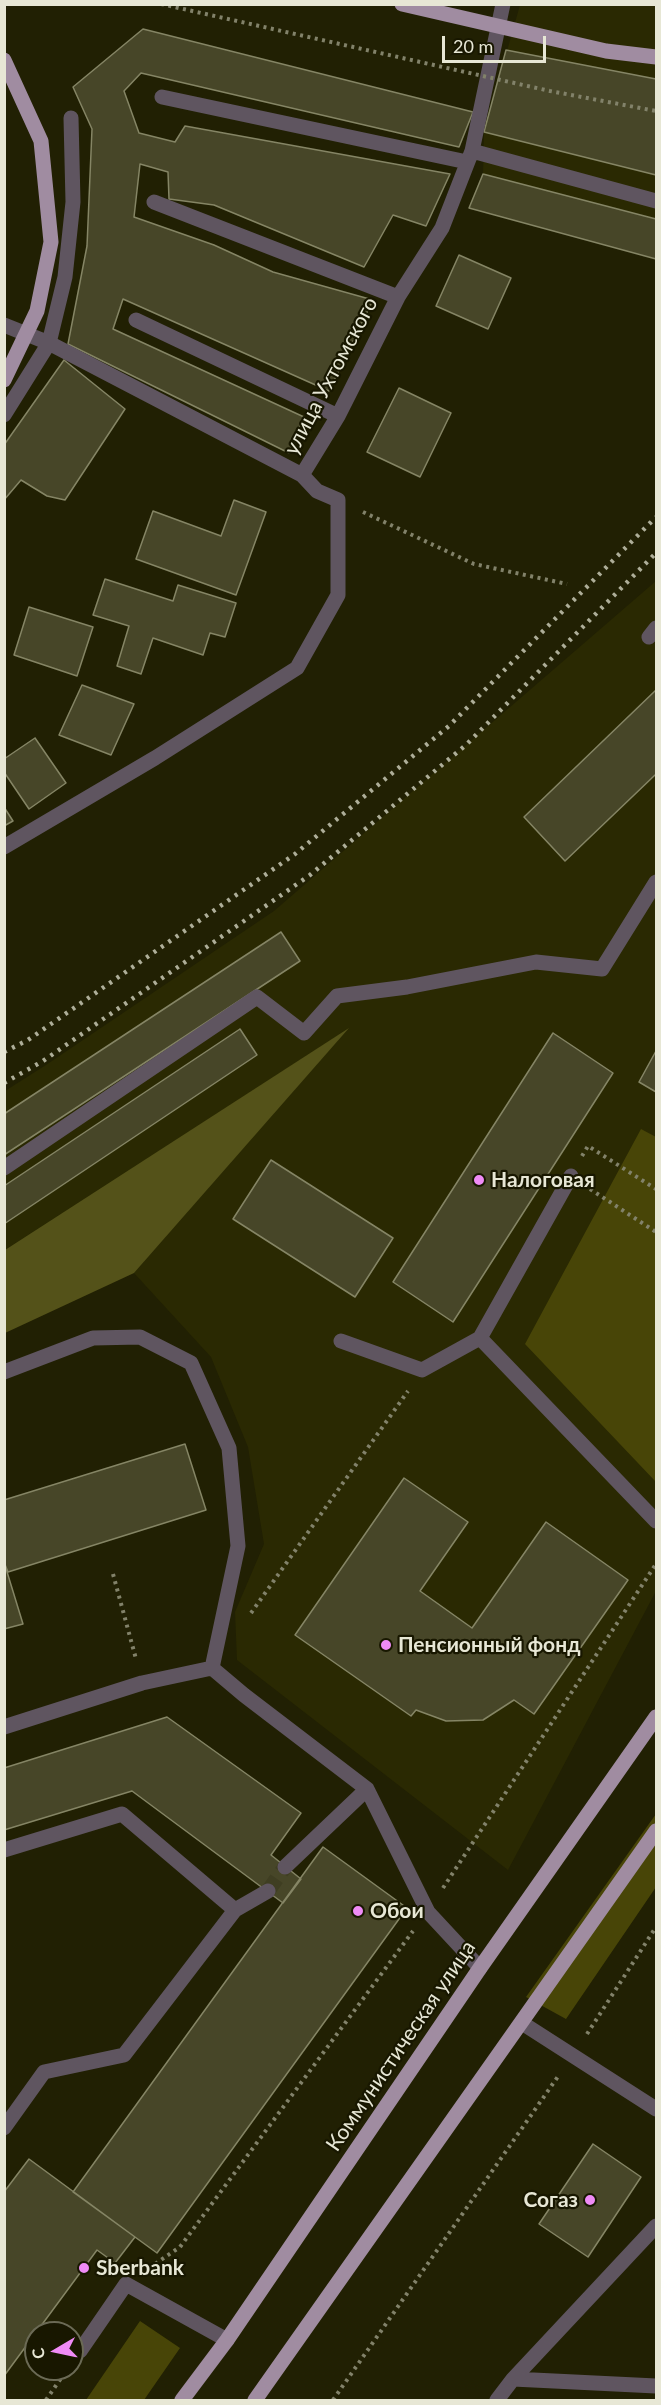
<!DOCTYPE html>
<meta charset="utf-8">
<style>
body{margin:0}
#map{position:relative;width:661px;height:2405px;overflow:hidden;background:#212003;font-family:Lato,sans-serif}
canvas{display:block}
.frame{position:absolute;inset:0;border:6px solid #e7e7d5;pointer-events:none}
.north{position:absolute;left:24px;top:2321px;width:60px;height:60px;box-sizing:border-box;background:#181700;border:2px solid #6b6a55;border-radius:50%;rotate:261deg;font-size:16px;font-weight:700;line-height:24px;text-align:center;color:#e7e7d5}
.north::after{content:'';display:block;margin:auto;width:21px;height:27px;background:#ef8bf6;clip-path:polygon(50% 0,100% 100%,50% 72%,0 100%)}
.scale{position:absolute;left:442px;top:36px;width:104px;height:27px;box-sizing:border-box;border:3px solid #e7e7d5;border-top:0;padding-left:8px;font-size:18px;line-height:21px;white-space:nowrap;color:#e7e7d5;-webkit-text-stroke:4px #181700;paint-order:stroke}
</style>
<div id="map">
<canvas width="661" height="2405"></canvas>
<div class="frame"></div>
<div class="north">С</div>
<div class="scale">20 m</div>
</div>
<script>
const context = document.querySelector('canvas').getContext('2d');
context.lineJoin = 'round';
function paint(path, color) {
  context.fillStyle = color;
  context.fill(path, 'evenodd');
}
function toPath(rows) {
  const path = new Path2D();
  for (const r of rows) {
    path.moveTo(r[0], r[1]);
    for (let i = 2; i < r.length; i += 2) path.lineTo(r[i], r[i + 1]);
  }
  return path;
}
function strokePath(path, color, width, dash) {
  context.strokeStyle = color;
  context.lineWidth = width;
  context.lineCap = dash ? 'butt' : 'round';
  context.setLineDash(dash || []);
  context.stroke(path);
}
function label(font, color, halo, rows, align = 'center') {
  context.font = font + ' Lato,sans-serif';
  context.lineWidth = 4.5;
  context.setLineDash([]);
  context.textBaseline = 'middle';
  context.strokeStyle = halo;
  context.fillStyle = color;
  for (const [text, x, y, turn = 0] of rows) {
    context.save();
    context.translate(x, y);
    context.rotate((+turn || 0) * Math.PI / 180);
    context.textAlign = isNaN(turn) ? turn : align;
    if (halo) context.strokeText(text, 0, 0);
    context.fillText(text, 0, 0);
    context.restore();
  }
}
const built = toPath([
 [520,5,656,5,656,259,469,208,483,174,484,132],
 [656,581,656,1591,508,1870,237,1660,235,1612,264,1544,248,1447,211,1357,134,1273,347,1030,5,1250,5,1091,46,1065,274,911]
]);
const green = toPath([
 [641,1129,656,1137,656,1482,525,1344],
 [656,1814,656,1887,566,2019,526,1997],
 [140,2321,180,2348,144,2400,86,2400]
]);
const forest = toPath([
 [349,1028,134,1273,5,1333,5,1250]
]);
const building = toPath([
 [143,29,473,112,459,147,141,73,124,91,139,133,175,142,185,126,450,174,426,226,393,215,364,267,214,205,169,199,168,172,140,164,134,217,214,245,273,272,373,300,329,391,123,299,113,329,304,417,289,453,68,344,87,246,92,129,73,87,143,29],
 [506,50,656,79,656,175,484,132,506,50],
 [483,174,656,219,656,259,469,208,483,174],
 [459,255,511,278,488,329,436,306,459,255],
 [64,360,125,409,65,500,47,496,21,480,4,500,4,445,64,360],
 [399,388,451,413,420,477,367,452,399,388],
 [234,500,266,512,236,595,136,559,153,511,221,536,234,500],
 [105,579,173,601,178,585,236,603,225,637,210,633,203,655,153,638,141,674,117,666,129,626,93,615,105,579],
 [29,607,93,627,77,676,14,655,29,607],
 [82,685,134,704,111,755,59,735,82,685],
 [656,690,656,776,655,775,565,861,524,817,656,690],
 [35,738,66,783,29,809,4,772,4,759,35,738],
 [4,807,13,821,4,826,4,807],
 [281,932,300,961,4,1155,4,1114,281,932],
 [240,1029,257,1055,4,1224,4,1186,240,1029],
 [553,1033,613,1073,453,1322,393,1282,553,1033],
 [656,1051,656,1092,639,1082,656,1051],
 [271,1160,393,1238,355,1297,233,1219,271,1160],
 [185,1444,206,1510,8,1572,4,1562,4,1500,185,1444],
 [404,1478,468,1522,420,1591,472,1628,546,1522,628,1580,534,1714,514,1700,483,1720,446,1721,416,1710,411,1716,295,1635,404,1478],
 [4,1562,23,1624,4,1629,4,1562],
 [167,1717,301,1813,271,1855,301,1879,283,1903,132,1791,4,1830,4,1768,167,1717],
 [323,1847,407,1908,157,2253,73,2192,323,1847],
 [593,2144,641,2177,588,2257,539,2224,593,2144],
 [29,2159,135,2237,115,2263,97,2250,4,2376,4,2192,29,2159]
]);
const minorTunnel = toPath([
 [268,1891,285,1867]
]);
const path = toPath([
 [363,512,474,564,567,584],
 [582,1156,588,1146,656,1189],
 [590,1189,656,1232],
 [113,1574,136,1659],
 [251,1613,408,1391],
 [443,1888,656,1564],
 [587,2034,656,1927],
 [149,2268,180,2247,413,1931],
 [46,2400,66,2371],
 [333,2400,559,2075]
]);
const minor = toPath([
 [162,97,467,162],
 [472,151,656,201],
 [154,202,398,297],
 [136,320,338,416],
 [4,325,49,343,302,475],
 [4,415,49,343,65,277,73,202,71,118],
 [649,637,656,628],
 [4,847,155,758,297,668,338,595,338,500,317,491,302,475,338,416,398,297,442,228,472,151,503,4],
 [4,1168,257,997,304,1033,337,996,407,987,536,962,602,969,656,882],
 [571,1176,480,1338,656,1521],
 [341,1341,422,1370,480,1338],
 [4,1372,93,1338,140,1337,191,1363,229,1448,238,1546,212,1668],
 [4,1727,142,1683,212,1668,244,1695,367,1789],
 [4,1850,122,1814,235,1910],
 [285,1867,367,1789,428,1912,480,1968],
 [522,2023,656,2109],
 [4,2128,44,2072,124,2055,235,1910,268,1891],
 [80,2351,126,2284,227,2340],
 [513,2379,656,2386],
 [497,2400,513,2379,656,2226]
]);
const major = toPath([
 [182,2400,227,2340,480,1968,656,1717],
 [255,2400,656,1831]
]);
const rail = toPath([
 [4,1052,28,1040,295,854,449,726,656,517],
 [4,1083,43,1061,310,875,466,745,656,553]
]);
const pathBridge = toPath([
 [161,4,550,91,656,111]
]);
const majorBridge = toPath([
 [402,4,606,51,656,57],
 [4,60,41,141,51,242,37,311,4,380]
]);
const markers = [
 [479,1180,6,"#ef8bf6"],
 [386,1645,6,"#ef8bf6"],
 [358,1911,6,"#ef8bf6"],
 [590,2200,6,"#ef8bf6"],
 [84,2268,6,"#ef8bf6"]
];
const streetNames = [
 ["улица Ухтомского",331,376,-62],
 ["Коммунистическая улица",401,2046,-56]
];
const poiNames = [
 ["Налоговая",491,1180],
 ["Пенсионный фонд",398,1645],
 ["Обои",370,1911],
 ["Согаз",578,2200,"right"],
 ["Sberbank",96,2268]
];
paint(built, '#2a2902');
paint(green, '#484507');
paint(forest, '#545219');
paint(building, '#474628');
strokePath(building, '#858565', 1.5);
strokePath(minorTunnel, '#3f3e22', 15, [15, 8]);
strokePath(path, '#82826a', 4, [3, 4.5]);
strokePath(minor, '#5f5560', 15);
strokePath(major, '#a08ca1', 15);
strokePath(rail, '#aeae99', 4.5, [3, 6]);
strokePath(pathBridge, '#82826a', 4, [3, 4.5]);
strokePath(majorBridge, '#a08ca1', 15);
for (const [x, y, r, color] of markers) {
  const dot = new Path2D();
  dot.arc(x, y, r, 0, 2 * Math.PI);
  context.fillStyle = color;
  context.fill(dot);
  strokePath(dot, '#181700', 2);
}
label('21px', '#e7e7d5', '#181700', streetNames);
label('bold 21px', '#e7e7d5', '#181700', poiNames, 'left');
</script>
